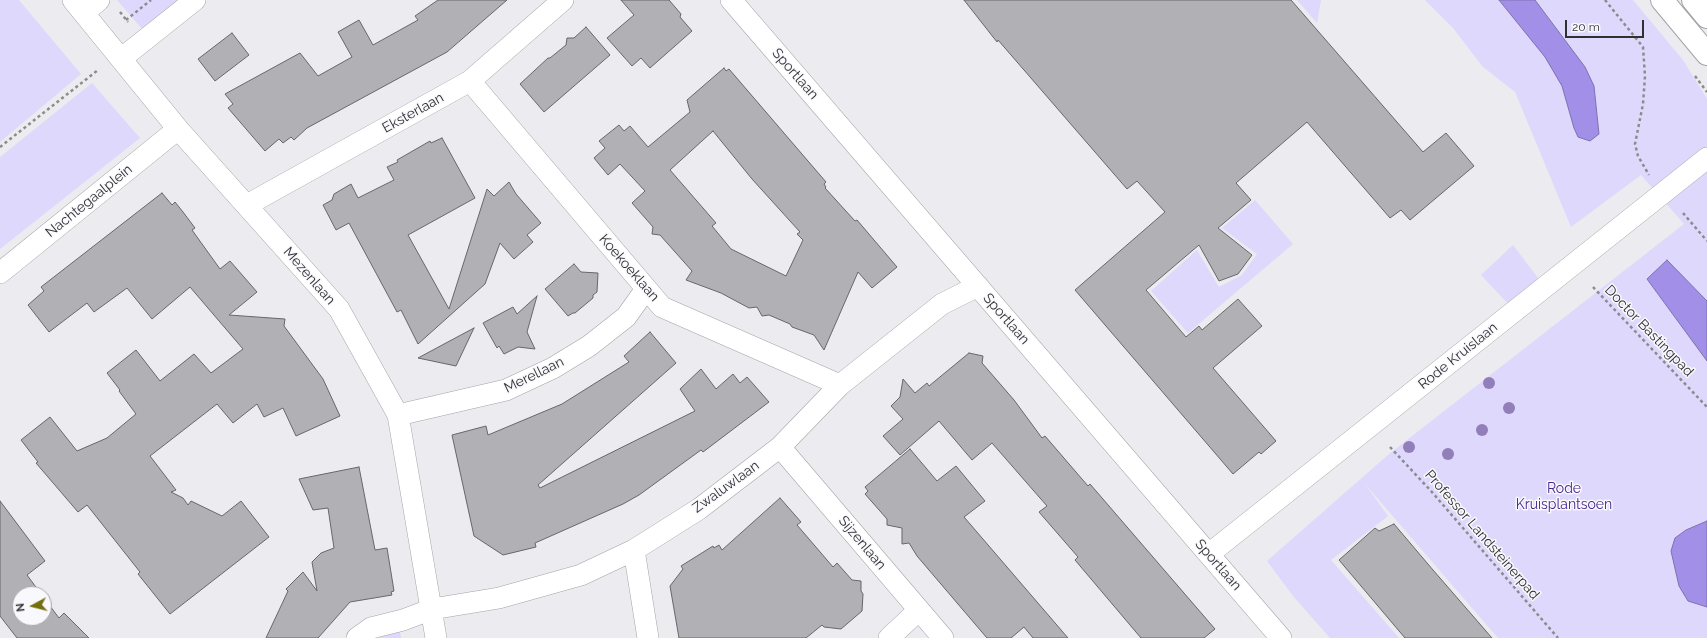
<!DOCTYPE html>
<style>
body{margin:0}
#map{position:relative;width:1707px;height:638px;overflow:hidden;background:#ecebef;font-family:Raleway,sans-serif}
canvas{display:block}
.north{position:absolute;left:12px;top:586px;width:40px;height:40px;box-sizing:border-box;background:#f9f8fd;border:1px solid #a9a8ab;border-radius:50%;rotate:263deg;font-size:11px;font-weight:700;line-height:16px;text-align:center;color:#303031}
.north::after{content:'';display:block;margin:auto;width:14px;height:18px;background:#736e0e;clip-path:polygon(50% 0,100% 100%,50% 72%,0 100%)}
.scale{position:absolute;left:1565px;top:20px;width:79px;height:18px;box-sizing:border-box;border:2px solid #303031;border-top:0;padding-left:5px;font-size:12px;line-height:14px;white-space:nowrap;color:#303031;-webkit-text-stroke:3px #f9f8fd;paint-order:stroke}
</style>
<div id="map">
<canvas width="1707" height="638"></canvas>
<div class="north">N</div>
<div class="scale">20 m</div>
</div>
<script>
const context = document.querySelector('canvas').getContext('2d');
context.lineJoin = 'round';
function paint(path, color) {
  context.fillStyle = color;
  context.fill(path, 'evenodd');
}
function toPath(rows) {
  const path = new Path2D();
  for (const r of rows) {
    path.moveTo(r[0], r[1]);
    for (let i = 2; i < r.length; i += 2) path.lineTo(r[i], r[i + 1]);
  }
  return path;
}
function strokePath(path, color, width, dash) {
  context.strokeStyle = color;
  context.lineWidth = width;
  context.lineCap = dash ? 'butt' : 'round';
  context.setLineDash(dash || []);
  context.stroke(path);
}
function label(font, color, halo, rows, align = 'center') {
  context.font = font + ' Raleway,sans-serif';
  context.lineWidth = 3;
  context.setLineDash([]);
  context.textBaseline = 'middle';
  context.strokeStyle = halo;
  context.fillStyle = color;
  for (const [text, x, y, turn = 0] of rows) {
    context.save();
    context.translate(x, y);
    context.rotate((+turn || 0) * Math.PI / 180);
    context.textAlign = isNaN(turn) ? turn : align;
    if (halo) context.strokeText(text, 0, 0);
    context.fillText(text, 0, 0);
    context.restore();
  }
}
const green = toPath([
 [0,0,19,0,81,74,0,142],
 [117,0,181,0,143,30],
 [1297,0,1321,0,1317,23],
 [1425,0,1633,0,1683,60,1707,99,1707,638,1498,638,1365,484,1388,516,1331,560,1399,638,1330,638,1293,596,1267,561,1389,454,1684,224,1641,175,1571,227,1515,92,1483,67,1453,28],
 [92,83,140,138,0,249,0,157],
 [1255,200,1293,244,1188,333,1151,291,1197,250,1219,287,1242,275,1257,254,1222,228],
 [1513,245,1544,286,1514,310,1481,275],
 [400,631,401,638,375,638,377,637]
]);
const water = toPath([
 [1499,0,1535,0,1585,67,1594,86,1599,134,1590,141,1578,137,1574,128,1562,86,1545,57,1499,0],
 [1667,260,1707,301,1707,361,1647,279,1667,260],
 [1707,521,1707,607,1688,601,1679,586,1671,551,1675,538,1686,530,1707,521]
]);
const building = toPath([
 [438,0,507,0,447,52,307,128,294,140,291,137,283,143,279,139,265,151,228,108,233,104,225,94,300,53,318,76,352,57,338,32,359,20,373,45,418,20,415,16,438,0],
 [621,0,669,0,681,14,680,17,692,31,650,68,641,58,632,66,607,38,634,15,621,0],
 [964,0,1291,0,1423,152,1446,133,1474,166,1410,220,1401,210,1390,218,1307,122,1236,183,1251,200,1218,228,1252,255,1238,274,1219,281,1199,245,1146,290,1186,337,1199,326,1202,330,1238,299,1262,326,1213,368,1276,441,1261,454,1259,452,1233,474,1075,290,1165,212,1137,181,1127,189,998,40,997,42,964,0],
 [586,27,610,55,544,112,520,84,548,58,550,58,566,45,567,38,574,38,586,27],
 [232,33,249,55,215,81,198,59,232,33],
 [724,68,726,71,729,69,826,182,824,184,826,187,825,188,855,221,857,220,897,267,872,288,858,272,824,350,814,335,792,327,790,324,769,315,762,316,757,307,749,308,721,293,686,280,692,271,660,235,652,234,653,227,632,203,645,191,620,164,608,175,594,158,605,148,599,141,619,125,624,131,630,126,648,147,690,112,687,100,724,68],
 [713,131,752,179,800,232,797,234,803,240,786,276,731,249,712,226,716,223,670,170,713,131],
 [442,138,475,198,408,235,449,309,487,189,494,196,509,182,516,194,541,223,527,235,533,242,514,259,500,243,485,284,418,344,401,310,397,312,349,223,336,230,323,205,332,200,334,194,351,184,358,198,394,180,387,167,398,162,397,160,430,141,431,143,442,138],
 [162,193,172,205,175,202,183,212,195,228,192,230,220,269,230,261,257,292,229,315,285,319,284,326,323,379,340,416,296,436,283,408,264,417,257,404,233,423,217,404,150,456,176,490,171,492,183,498,188,505,191,501,222,516,241,501,269,537,170,614,138,574,140,572,87,505,78,512,36,463,38,462,21,440,50,417,77,451,107,438,136,414,119,391,120,390,107,373,136,350,160,381,194,354,211,373,243,349,190,287,152,319,127,288,94,312,87,303,49,332,28,305,44,291,41,287,162,193],
 [574,264,581,272,598,273,597,292,593,295,593,298,575,313,573,313,568,316,545,289,574,264],
 [537,296,527,332,535,349,518,347,504,354,499,346,497,348,483,323,513,307,517,314,537,296],
 [474,328,456,366,418,358,459,336,474,328],
 [650,332,676,363,538,485,540,488,695,411,680,389,701,369,716,389,733,374,740,383,747,377,769,402,703,452,701,450,639,495,623,504,535,543,536,547,503,555,474,536,452,435,486,426,488,435,562,404,629,362,624,356,650,332],
 [969,353,983,356,982,363,1014,400,1042,438,1045,436,1088,486,1090,484,1215,629,1204,638,1141,638,1075,560,1078,557,1039,512,1047,506,992,443,972,460,939,421,900,455,883,436,903,419,891,406,900,397,903,379,915,393,927,383,929,386,969,353],
 [910,449,937,481,956,466,985,501,964,517,1068,638,1033,638,1024,627,1011,638,987,638,917,556,909,543,902,544,902,528,887,525,887,519,865,494,868,491,865,487,910,449],
 [359,467,375,550,387,548,394,591,391,592,392,595,350,602,318,638,266,638,288,591,286,589,303,572,317,591,312,562,321,553,334,548,328,508,313,510,299,479,359,467],
 [780,498,801,522,797,525,833,567,837,563,852,580,861,581,861,591,863,594,862,611,841,629,824,627,822,625,806,638,679,638,670,586,683,569,681,566,713,546,714,548,719,545,722,550,780,498],
 [0,501,45,561,27,575,41,594,20,594,20,618,44,618,44,598,59,618,64,613,89,638,17,638,0,616,0,501],
 [1394,524,1433,570,1492,638,1405,638,1339,560,1375,528,1379,531,1394,524]
]);
const path = toPath([
 [1605,0,1643,47,1645,76,1643,104,1635,144,1638,156,1649,175],
 [120,12,128,22],
 [126,20,151,0],
 [1695,76,1707,92],
 [0,147,98,70],
 [1683,213,1707,241],
 [1593,287,1707,407],
 [1390,447,1431,491,1558,638]
]);
const street = toPath([
 [73,0,178,129,339,309,398,415,436,638],
 [731,0,1281,638],
 [84,13,99,0],
 [122,58,195,0],
 [470,81,662,307,840,385],
 [247,205,470,81,563,0],
 [0,273,178,129],
 [398,415,506,390,553,368,589,346,626,317,646,289],
 [780,447,943,638],
 [634,550,648,638],
 [1209,554,1707,158],
 [357,638,371,628,403,620,432,609,499,598,581,575,634,550,699,509,780,447,840,385,942,304,978,286],
 [889,638,919,610]
]);
const secondary = toPath([
 [1662,0,1707,54],
 [1693,0,1707,17]
]);
const trees = [
 [1489,383],
 [1509,408],
 [1482,430],
 [1409,447],
 [1448,454]
];
const streetNames = [
 ["Sportlaan",795,74,49],
 ["Eksterlaan",413,113,-29],
 ["Nachtegaalplein",89,201,-39],
 ["Koekoeklaan",629,268,49],
 ["Mezenlaan",309,276,49],
 ["Sportlaan",1006,319,49],
 ["Doctor Bastingpad",1649,331,46],
 ["Rode Kruislaan",1458,356,-39],
 ["Merellaan",534,375,-26],
 ["Zwaluwlaan",726,487,-36],
 ["Professor Landsteinerpad",1482,535,49],
 ["Sijzenlaan",862,543,50],
 ["Sportlaan",1218,565,49]
];
const parkNames = [
 ["Rode",1564,489],
 ["Kruisplantsoen",1564,505]
];
paint(green, '#ddd8fc');
paint(water, '#a28fe7');
strokePath(water, '#8072b0', 1);
paint(building, '#b1b1b5');
strokePath(building, '#67666a', 1);
strokePath(street, '#a4a4a8', 22);
strokePath(secondary, '#a4a4a8', 24);
strokePath(path, '#8b8b8d', 2.5, [3, 3]);
strokePath(street, '#fff', 21);
strokePath(secondary, '#fff', 22);
context.fillStyle = '#927fb9';
for (const [x, y] of trees) {
  context.beginPath();
  context.arc(x, y, 6, 0, 2 * Math.PI);
  context.fill();
}
label('14px', '#303031', '#f9f8fd', streetNames);
label('14px', '#48278c', '#f9f8fd', parkNames);
</script>
